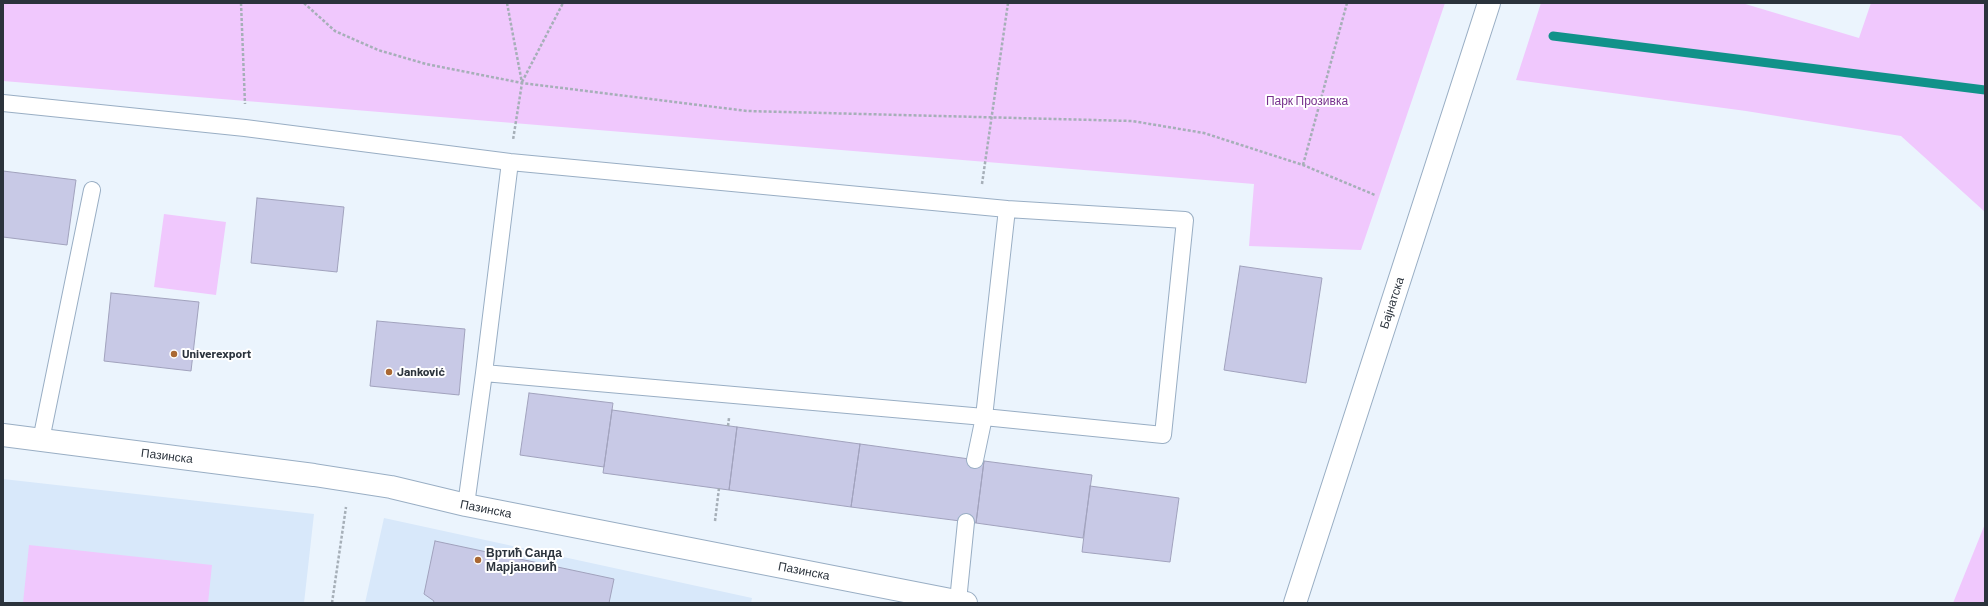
<!DOCTYPE html>
<meta charset="utf-8">
<style>
body{margin:0}
#map{position:relative;width:1988px;height:606px;overflow:hidden;background:#ebf4fd;font-family:Barlow,sans-serif}
canvas{display:block}
.frame{position:absolute;inset:0;border:4px solid #2b333c;pointer-events:none}
</style>
<div id="map">
<canvas width="1988" height="606"></canvas>
<div class="frame"></div>
</div>
<script>
const context = document.querySelector('canvas').getContext('2d');
context.lineJoin = 'round';
function paint(path, color) {
  context.fillStyle = color;
  context.fill(path, 'evenodd');
}
function toPath(rows) {
  const path = new Path2D();
  for (const r of rows) {
    path.moveTo(r[0], r[1]);
    for (let i = 2; i < r.length; i += 2) path.lineTo(r[i], r[i + 1]);
  }
  return path;
}
function strokePath(path, color, width, dash) {
  context.strokeStyle = color;
  context.lineWidth = width;
  context.lineCap = dash ? 'butt' : 'round';
  context.setLineDash(dash || []);
  context.stroke(path);
}
function label(font, color, halo, rows, align = 'center') {
  context.font = font + ' Barlow,sans-serif';
  context.lineWidth = 4;
  context.setLineDash([]);
  context.textBaseline = 'middle';
  context.strokeStyle = halo;
  context.fillStyle = color;
  for (const [text, x, y, turn = 0] of rows) {
    context.save();
    context.translate(x, y);
    context.rotate((+turn || 0) * Math.PI / 180);
    context.textAlign = isNaN(turn) ? turn : align;
    if (halo) context.strokeText(text, 0, 0);
    context.fillText(text, 0, 0);
    context.restore();
  }
}
const built = toPath([
 [3,479,314,514,304,603,3,603],
 [384,518,752,598,751,603,365,603]
]);
const green = toPath([
 [3,3,1445,3,1361,250,1249,246,1254,184,3,81],
 [1541,3,1742,3,1859,38,1871,3,1985,3,1985,212,1901,136,1746,111,1516,80],
 [164,214,226,222,216,295,154,287],
 [1985,524,1985,603,1953,603],
 [29,545,212,565,208,603,23,603]
]);
const stream = toPath([
 [1553,36,1985,90]
]);
const building = toPath([
 [3,171,76,180,67,245,3,237,3,171],
 [257,198,344,207,337,272,251,263,257,198],
 [1240,266,1322,278,1306,383,1224,370,1240,266],
 [111,293,199,302,191,371,104,361,111,293],
 [377,321,465,329,459,395,370,386,377,321],
 [529,393,613,403,604,467,520,455,529,393],
 [612,410,737,427,729,490,603,473,612,410],
 [737,427,860,444,851,507,729,490,737,427],
 [860,444,984,461,976,523,851,507,860,444],
 [984,461,1092,475,1083,538,976,523,984,461],
 [1090,486,1179,498,1170,562,1082,552,1090,486],
 [435,541,614,579,609,603,433,603,434,601,424,594,435,541]
]);
const path = toPath([
 [241,3,245,104],
 [304,3,335,31,378,50,426,64,522,83,747,111,1132,121,1204,133,1303,165,1375,195],
 [507,3,522,83,513,140],
 [522,82,563,3],
 [1303,165,1347,3],
 [982,184,1008,3],
 [728,426,729,418],
 [715,521,719,488],
 [332,603,346,507]
]);
const service = toPath([
 [3,103,245,128,510,162,1007,209,1185,220,1163,435,984,417,1007,209],
 [484,373,984,417,975,460],
 [41,440,92,190],
 [466,505,484,373,510,162],
 [958,601,966,522]
]);
const minor = toPath([
 [3,435,314,475,391,487,466,505,966,603]
]);
const secondary = toPath([
 [1295,603,1489,3]
]);
const markers = [
 [174,354,4,"#aa6833"],
 [389,372,4,"#aa6833"],
 [478,560,4,"#aa6833"]
];
const parkNames = [
 ["Парк Прозивка",1307,101]
];
const streetNames = [
 ["Бајнатска",1392,303,-72],
 ["Пазинска",167,456,7],
 ["Пазинска",486,509,11],
 ["Пазинска",804,571,11]
];
const poiNames = [
 ["Univerexport",182,354],
 ["Janković",397,372],
 ["Вртић Санда",486,553],
 ["Марјановић",486,567]
];
paint(built, '#d8e8fa');
paint(green, '#f0c8fd');
strokePath(stream, '#11928a', 9);
paint(building, '#c8c9e6');
strokePath(building, '#a1a2bd', 1);
strokePath(service, '#99aec4', 18);
strokePath(minor, '#99aec4', 24);
strokePath(secondary, '#99aec4', 24);
strokePath(path, '#a6afb8', 2.5, [3, 2]);
strokePath(service, '#fff', 16);
strokePath(minor, '#fff', 22);
strokePath(secondary, '#fff', 22);
for (const [x, y, r, color] of markers) {
  const dot = new Path2D();
  dot.arc(x, y, r, 0, 2 * Math.PI);
  context.fillStyle = color;
  context.fill(dot);
  strokePath(dot, '#fff', 1.5);
}
label('12px', '#77318d', '#fff', parkNames);
label('12px', '#2b333c', '#fff', streetNames);
label('bold 12px', '#2b333c', '#fff', poiNames, 'left');
</script>
